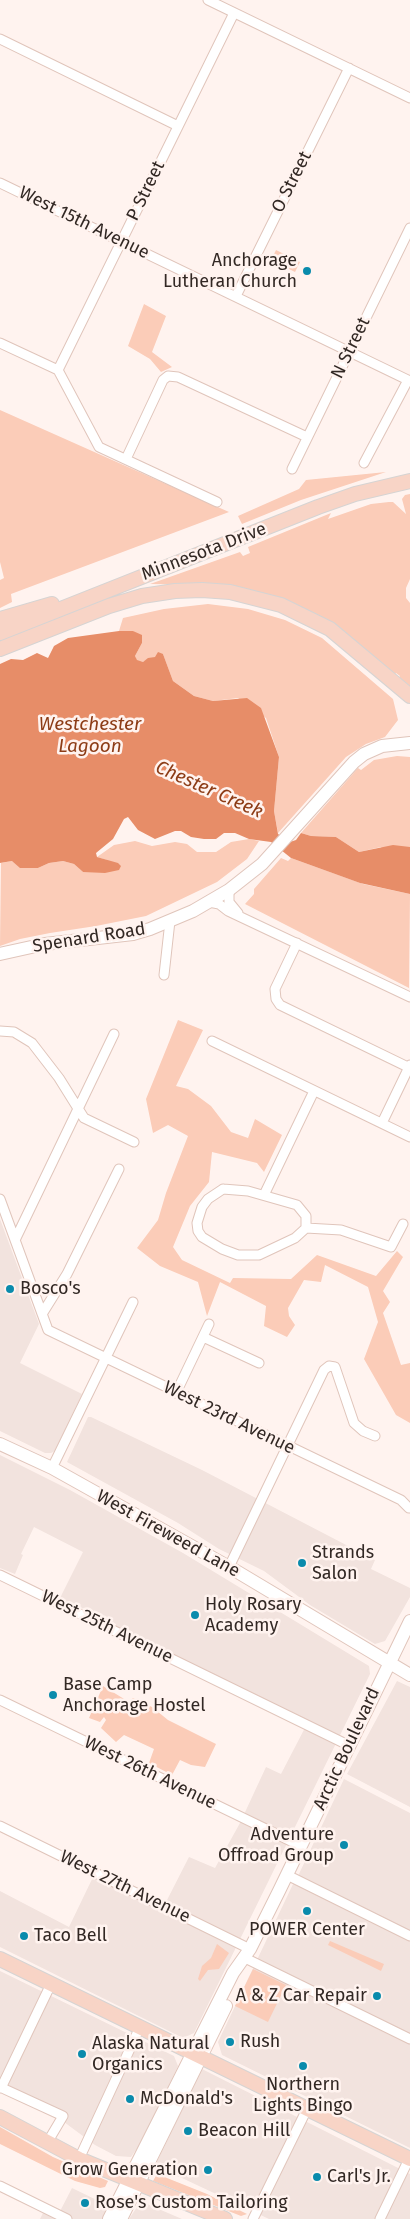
<!DOCTYPE html>
<style>
body{margin:0}
canvas{display:block;background:#fff3ef}
</style>
<canvas width="410" height="2219"></canvas>
<script>
const context = document.querySelector('canvas').getContext('2d');
context.lineJoin = 'round';
function paint(path, color) {
  context.fillStyle = color;
  context.fill(path, 'evenodd');
}
function toPath(rows) {
  const path = new Path2D();
  for (const r of rows) {
    path.moveTo(r[0], r[1]);
    for (let i = 2; i < r.length; i += 2) path.lineTo(r[i], r[i + 1]);
  }
  return path;
}
function strokePath(path, color, width, dash) {
  context.strokeStyle = color;
  context.lineWidth = width;
  context.lineCap = dash ? 'butt' : 'round';
  context.setLineDash(dash || []);
  context.stroke(path);
}
function label(font, color, halo, rows, align = 'center') {
  context.font = font + ' "Fira Sans",sans-serif';
  context.lineWidth = 5;
  context.setLineDash([]);
  context.textBaseline = 'middle';
  context.strokeStyle = halo;
  context.fillStyle = color;
  for (const [text, x, y, turn = 0] of rows) {
    context.save();
    context.translate(x, y);
    context.rotate((+turn || 0) * Math.PI / 180);
    context.textAlign = isNaN(turn) ? turn : align;
    if (halo) context.strokeText(text, 0, 0);
    context.fillText(text, 0, 0);
    context.restore();
  }
}
const built = toPath([
 [0,1219,39,1324,20,1363,82,1394,55,1451,51,1453,45,1453,0,1431],
 [88,1417,91,1417,202,1470,375,1560,371,1569,410,1588,410,1597,385,1641,375,1644,310,1605,264,1571,219,1549,178,1523,67,1462],
 [0,1455,70,1490,183,1553,369,1666,370,1674,194,2033,183,2038,0,1947,0,1891,69,1927,94,1875,189,1924,166,1902,189,1857,215,1868,240,1823,266,1767,281,1774,308,1722,115,1628,116,1624,60,1598,83,1552,34,1527,21,1554,23,1555,15,1574,0,1568],
 [397,1681,410,1687,410,1807,347,1774],
 [344,1779,410,1813,410,1931,298,1876],
 [294,1882,410,1939,410,2148,222,2055,218,2042],
 [0,1971,174,2056,178,2066,143,2140,131,2157,116,2156,95,2145,29,2096,0,2081],
 [202,2069,410,2174,410,2219,269,2219,182,2178,154,2168],
 [72,2188,109,2206,103,2219,40,2219,44,2211,57,2217],
 [139,2204,147,2204,182,2219,129,2219]
]);
const green = toPath([
 [276,250,300,262,295,272,271,260],
 [144,304,166,316,152,352,172,367,161,372,150,359,128,346],
 [0,410,229,512,11,594,12,602,0,608,0,580,4,578,0,562],
 [386,472,301,500,242,524,238,516,299,489,306,480],
 [410,494,410,579,406,588,406,598,410,603,410,688,398,679,400,676,396,673,394,675,349,636,302,607,275,597,215,585,150,584,240,552,243,556,250,553,248,547,331,513,328,519,371,504,389,502,393,502,406,514,402,499,405,495],
 [208,604,248,609,285,620,322,638,393,699,398,720,385,737,366,744,346,757,278,833,274,811,279,757,266,718,238,698,213,701,194,696,173,681,163,654,143,662,137,661,135,656,142,643,133,631,119,631,123,618,164,609],
 [397,756,410,757,410,886,381,847,359,852,336,837,311,836,301,833,358,768,361,770,374,760],
 [249,839,259,841,247,859,217,882,146,916,96,926,50,933,20,939,0,946,1,863,12,861,38,868,49,863,63,861,74,864,83,872,107,860,97,857,114,845,135,841,152,846,175,842,187,844,197,852,216,852,231,842],
 [281,858,288,861,291,858,363,884,410,894,409,988,245,904,254,894,254,889],
 [178,1020,203,1030,176,1086,188,1089,211,1106,231,1132,248,1138,255,1119,282,1135,264,1172,257,1163,212,1152,209,1182,190,1206,173,1247,182,1260,230,1283,233,1278,291,1279,317,1255,376,1276,397,1251,403,1257,383,1291,390,1302,383,1313,401,1365,410,1363,410,1423,396,1415,364,1359,378,1322,368,1287,325,1265,321,1282,304,1280,288,1308,289,1316,295,1325,287,1337,264,1326,266,1306,220,1282,207,1316,198,1282,160,1266,137,1248,158,1220,166,1193,188,1136,168,1125,153,1133,146,1099],
 [103,1686,129,1702,133,1698,152,1707,168,1720,216,1744,205,1767,191,1765,180,1760,172,1775,149,1763,154,1749,124,1735,116,1742,101,1728,106,1720,104,1717,100,1722,89,1718],
 [330,1941,384,1964,381,1971,328,1945],
 [217,1944,229,1953,219,1969,208,1970,200,1981,198,1979,202,1966,211,1958],
 [253,1969,286,1985,268,2022,235,2006],
 [0,2127,53,2157,108,2181,105,2187,100,2188,75,2181,0,2144],
 [157,2174,207,2194,247,2214,241,2216,153,2181]
]);
const water = toPath([
 [119,631,133,631,142,635,142,643,135,656,137,660,143,662,148,658,155,657,158,652,163,654,173,681,194,696,213,701,247,698,261,708,279,757,274,811,278,834,290,842,296,840,301,833,311,836,336,837,359,852,393,845,410,847,410,894,360,883,291,858,271,842,249,839,235,833,224,833,216,839,204,839,191,837,181,831,175,831,155,839,138,830,128,817,124,819,113,839,96,853,97,857,118,863,121,866,119,870,105,873,83,872,74,864,63,861,49,863,38,868,20,868,12,861,0,863,0,664,11,659,23,660,37,653,48,658,54,646,68,638]
]);
const street = toPath([
 [208,0,410,98],
 [0,39,178,126],
 [0,183,410,381],
 [236,296,349,68],
 [0,343,58,370],
 [58,370,234,13],
 [58,370,99,447,217,502],
 [126,459,163,380,168,376,178,377,307,437],
 [364,463,408,380],
 [292,469,410,228],
 [229,890,229,902,238,913],
 [209,902,219,904,228,911,410,997],
 [297,943,275,989,276,999,280,1005,410,1068],
 [164,975,170,921],
 [0,1031,14,1032,32,1043,59,1078,84,1118,134,1142],
 [212,1041,410,1137],
 [382,1123,410,1065],
 [223,1189,248,1191,297,1205,306,1216,306,1228,295,1238,259,1255,238,1255,222,1249,202,1237,198,1231,197,1223,202,1207,208,1199,223,1189],
 [264,1195,314,1091],
 [0,1199,48,1330,401,1500,409,1508],
 [306,1228,341,1230,391,1247,403,1224],
 [15,1240,114,1034],
 [42,1314,67,1274,119,1169],
 [203,1337,259,1363],
 [176,1393,209,1324],
 [52,1468,133,1302],
 [229,1567,324,1370,329,1366,335,1367,354,1423,363,1431,375,1436],
 [0,1575,350,1746],
 [0,1700,301,1846],
 [0,1826,250,1949],
 [287,1875,410,1936],
 [245,1958,410,2039],
 [0,2087,63,2116,47,2143],
 [1,2088,51,1984],
 [79,2159,140,2027],
 [0,2186,67,2219],
 [253,2219,307,2109],
 [380,2219,409,2159]
]);
const secondary = toPath([
 [0,954,45,944,133,934,150,929,193,911,229,890,262,864,354,762,364,754,382,746,410,743],
 [0,1444,52,1468,231,1568,410,1675],
 [109,2219,233,1973,250,1949,279,1891,410,1621],
 [121,2219,226,2006]
]);
const primary = toPath([
 [0,619,52,604],
 [0,633,318,507,355,494,410,481],
 [0,649,109,606,142,596,175,591,202,590,230,592,281,605,330,629,410,696],
 [0,1959,410,2159],
 [0,2117,79,2159,225,2219]
]);
const markers = [
 [307,271,5,"#0a8bac"],
 [10,1289,5,"#0a8bac"],
 [302,1563,5,"#0a8bac"],
 [195,1615,5,"#0a8bac"],
 [53,1695,5,"#0a8bac"],
 [344,1845,5,"#0a8bac"],
 [307,1911,5,"#0a8bac"],
 [24,1936,5,"#0a8bac"],
 [377,1996,5,"#0a8bac"],
 [230,2042,5,"#0a8bac"],
 [82,2054,5,"#0a8bac"],
 [303,2066,5,"#0a8bac"],
 [130,2099,5,"#0a8bac"],
 [188,2131,5,"#0a8bac"],
 [208,2170,5,"#0a8bac"],
 [317,2177,5,"#0a8bac"],
 [85,2203,5,"#0a8bac"]
];
const streetNames = [
 ["O Street",292,182,-63],
 ["P Street",146,191,-64],
 ["West 15th Avenue",84,223,26],
 ["N Street",351,348,-64],
 ["Minnesota Drive",204,552,-21],
 ["Spenard Road",89,938,-9],
 ["West 23rd Avenue",229,1418,26],
 ["West Fireweed Lane",168,1534,29],
 ["West 25th Avenue",107,1627,26],
 ["Arctic Boulevard",347,1749,-65],
 ["West 26th Avenue",150,1773,26],
 ["West 27th Avenue",125,1887,26]
];
const poiNames = [
 ["Anchorage",297,261,"right"],
 ["Lutheran Church",297,282,"right"],
 ["Bosco's",20,1289],
 ["Strands",312,1553],
 ["Salon",312,1574],
 ["Holy Rosary",205,1605],
 ["Academy",205,1626],
 ["Base Camp",63,1685],
 ["Anchorage Hostel",63,1706],
 ["Adventure",334,1835,"right"],
 ["Offroad Group",334,1856,"right"],
 ["POWER Center",307,1930,"center"],
 ["Taco Bell",34,1936],
 ["A & Z Car Repair",367,1996,"right"],
 ["Rush",240,2042],
 ["Alaska Natural",92,2044],
 ["Organics",92,2065],
 ["Northern",303,2085,"center"],
 ["Lights Bingo",303,2106,"center"],
 ["McDonald's",140,2099],
 ["Beacon Hill",198,2131],
 ["Grow Generation",198,2170,"right"],
 ["Carl's Jr.",327,2177],
 ["Rose's Custom Tailoring",95,2203]
];
const waterNames = [
 ["Westchester",90,725],
 ["Lagoon",90,747],
 ["Chester Creek",209,790,24]
];
paint(built, '#f2e3de');
paint(green, '#fbccb8');
paint(water, '#e78d68');
strokePath(street, '#e0c5bb', 11);
strokePath(secondary, '#e0c5bb', 14);
strokePath(primary, '#d6d4d3', 16);
strokePath(street, '#fff', 9);
strokePath(secondary, '#fff', 12);
strokePath(primary, '#f8d4c6', 14);
for (const [x, y, r, color] of markers) {
  const dot = new Path2D();
  dot.arc(x, y, r, 0, 2 * Math.PI);
  context.fillStyle = color;
  context.fill(dot);
  strokePath(dot, '#fff3ef', 2);
}
label('18px', '#322824', '#fff3ef', streetNames);
label('18px', '#322824', '#fff3ef', poiNames, 'left');
label('italic 19px', '#8d3c16', '#fff3ef', waterNames);
</script>
